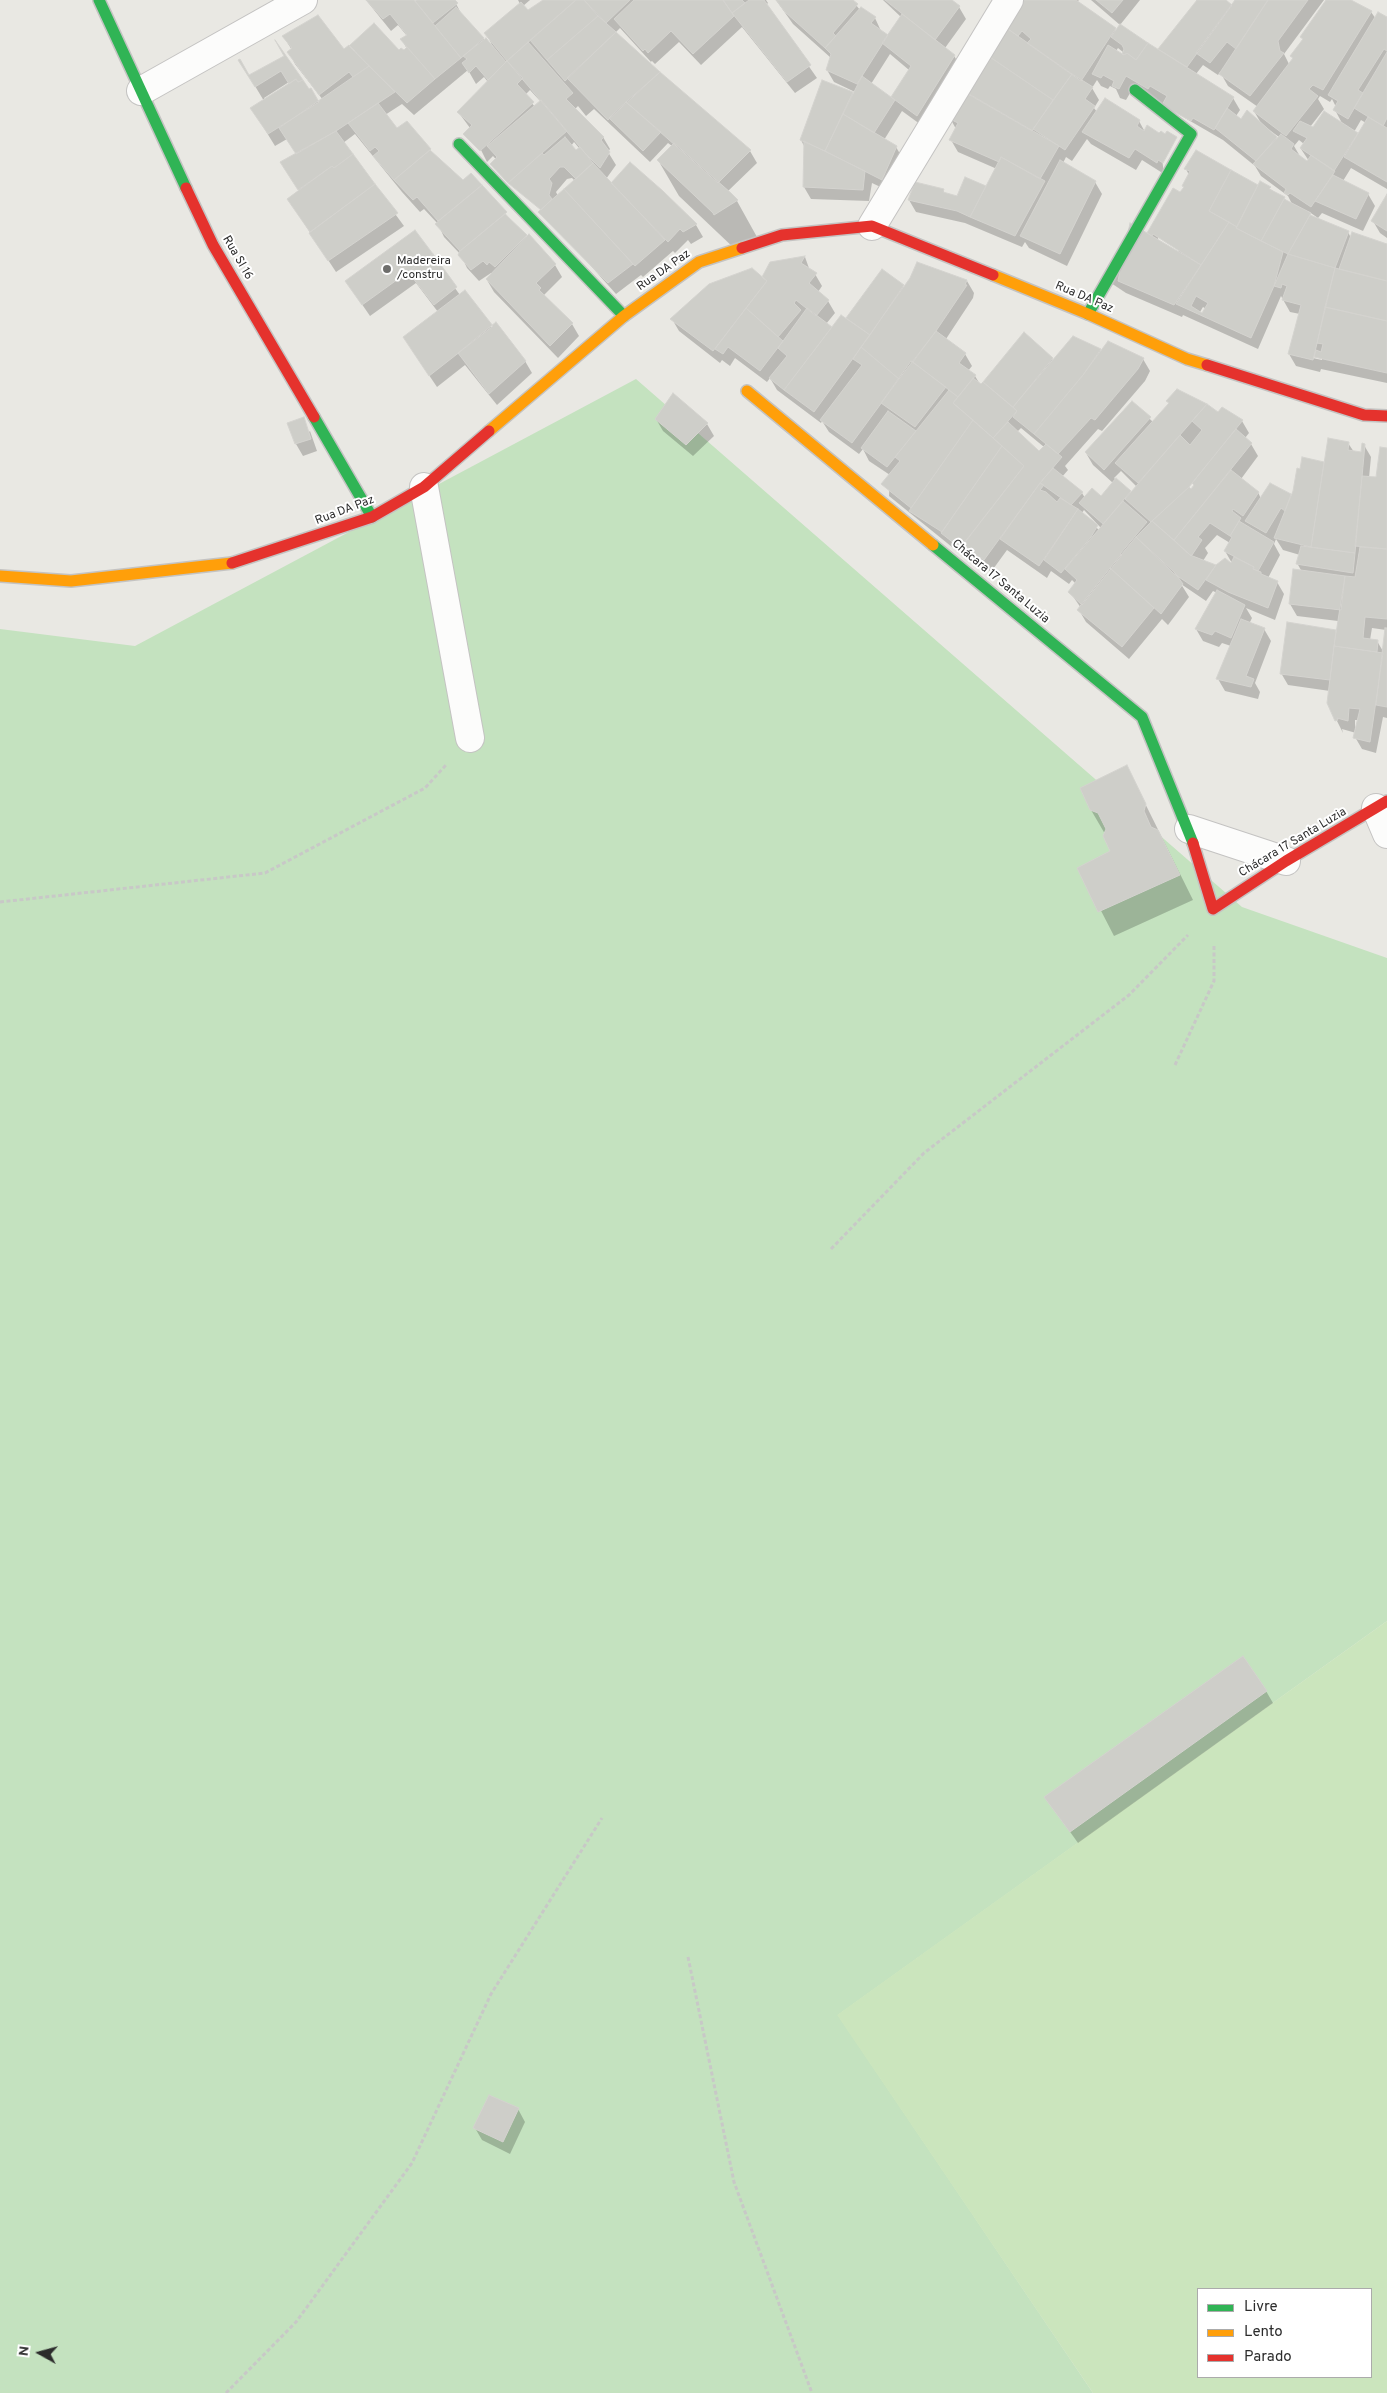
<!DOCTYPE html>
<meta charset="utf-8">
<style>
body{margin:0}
#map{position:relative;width:1387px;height:2393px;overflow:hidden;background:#e9e8e3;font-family:Overpass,sans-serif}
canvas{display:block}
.legend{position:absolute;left:1197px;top:2288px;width:175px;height:90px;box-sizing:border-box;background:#fff;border:1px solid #ababab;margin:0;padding:6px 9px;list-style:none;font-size:15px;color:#2c2c2c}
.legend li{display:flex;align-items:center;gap:10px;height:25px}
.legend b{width:25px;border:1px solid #ababab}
.north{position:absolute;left:15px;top:2328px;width:50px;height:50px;-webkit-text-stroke:4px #fff;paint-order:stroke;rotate:277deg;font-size:14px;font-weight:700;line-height:20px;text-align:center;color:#2c2c2c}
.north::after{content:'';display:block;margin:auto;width:18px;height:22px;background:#2c2c2c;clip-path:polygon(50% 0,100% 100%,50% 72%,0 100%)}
</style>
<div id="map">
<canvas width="1387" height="2393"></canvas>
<ul class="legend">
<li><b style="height:6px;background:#30b455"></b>Livre</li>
<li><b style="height:6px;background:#ff9f0a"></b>Lento</li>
<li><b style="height:6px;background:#e5322d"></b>Parado</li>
</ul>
<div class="north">N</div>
</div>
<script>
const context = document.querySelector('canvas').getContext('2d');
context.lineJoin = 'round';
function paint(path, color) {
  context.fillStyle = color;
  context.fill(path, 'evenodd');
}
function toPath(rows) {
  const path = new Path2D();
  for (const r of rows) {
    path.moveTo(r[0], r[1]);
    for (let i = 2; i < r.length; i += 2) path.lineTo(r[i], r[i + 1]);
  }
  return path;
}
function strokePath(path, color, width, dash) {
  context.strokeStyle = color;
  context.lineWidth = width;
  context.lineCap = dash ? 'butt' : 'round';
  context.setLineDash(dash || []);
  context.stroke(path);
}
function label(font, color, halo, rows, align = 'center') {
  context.font = font + ' Overpass,sans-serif';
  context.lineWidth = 4;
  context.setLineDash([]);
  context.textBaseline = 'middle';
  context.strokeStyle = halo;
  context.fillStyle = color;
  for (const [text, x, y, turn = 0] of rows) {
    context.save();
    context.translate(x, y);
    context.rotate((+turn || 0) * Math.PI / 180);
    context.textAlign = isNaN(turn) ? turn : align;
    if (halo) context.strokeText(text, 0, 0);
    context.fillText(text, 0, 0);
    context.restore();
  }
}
const green = toPath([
 [636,379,1242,907,1387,958,1387,1621,838,2015,1093,2393,0,2393,0,629,135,646]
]);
const pitch = toPath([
 [1387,1621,1387,2393,1093,2393,837,2015],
 [1371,2289,1371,2377,1198,2377,1198,2289]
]);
const shadow = toPath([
 [366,0,412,0,415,3,419,0,454,0,463,17,495,51,486,33,520,4,518,0,530,0,523,6,528,11,545,0,766,0,768,3,766,5,817,78,795,93,742,27,701,65,679,42,655,64,652,61,649,63,750,151,757,163,727,192,737,201,757,237,736,250,679,196,658,160,672,146,668,143,650,162,594,109,586,116,578,106,575,109,603,137,610,149,608,152,616,165,606,179,611,185,630,164,696,225,703,237,691,244,688,240,675,253,673,251,643,277,641,275,616,294,493,156,487,162,470,128,459,113,488,82,484,77,476,84,468,70,414,115,402,104,385,115,397,130,407,123,438,160,448,170,450,168,463,182,471,175,527,238,555,265,562,277,544,295,572,324,579,336,558,358,494,292,487,280,493,274,491,273,479,281,467,268,461,255,444,237,438,224,424,209,420,212,402,192,355,134,343,143,404,226,336,272,288,199,299,190,289,174,297,154,287,139,275,146,259,120,264,101,249,76,285,56,319,103,323,100,295,64,289,52,292,50,283,36,344,51,404,52,407,49,402,40,407,36,398,25,391,31],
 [620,28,651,62,649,63,615,33],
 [289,82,291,85,265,100,264,98],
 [530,90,541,102,535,107,525,95],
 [574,142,579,148,575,151,571,146],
 [572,178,575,181,558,196,556,192,567,179],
 [776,0,852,0,860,10,875,18,881,31,889,36,901,17,883,0,950,0,959,7,966,19,945,48,954,56,962,68,924,127,902,111,884,140,896,147,903,159,889,191,872,183,869,201,811,199,804,187,805,148,801,140,823,82,854,94,855,92,834,82,827,70,831,58,793,24],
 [890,54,909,70,891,99,871,84],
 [1024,0,1079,0,1077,2,1116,30,1158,50,1198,1,1196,0,1224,0,1232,7,1237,0,1324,0,1284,54,1289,64,1293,59,1292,56,1328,0,1348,0,1371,12,1376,19,1387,18,1387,189,1351,168,1343,181,1368,194,1375,206,1363,231,1322,213,1318,218,1308,211,1311,217,1348,232,1351,238,1387,246,1387,383,1321,369,1320,372,1296,366,1289,354,1300,314,1290,312,1281,296,1258,349,1183,315,1182,317,1126,293,1111,283,1181,194,1189,175,1186,169,1259,187,1260,182,1292,204,1288,196,1261,176,1255,166,1223,140,1133,88,1126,100,1120,98,1116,89,1110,86,1108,89,1101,86,1097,80,1092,88,1099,100,1094,108,1097,112,1139,121,1145,132,1159,135,1164,174,1142,160,1136,170,1091,144,1087,139,1072,161,1066,157,1063,163,1095,182,1102,194,1067,266,1029,248,1025,242,1022,247,965,223,916,212,909,200,943,190,945,194,958,197,966,178,987,187,997,169,958,152,951,140,956,129,950,118],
 [1118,48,1124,53,1122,56,1116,51],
 [1203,65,1218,75,1220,72,1228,86,1258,107,1254,111,1262,125,1242,120,1236,116,1240,110,1233,98,1196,74],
 [1320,96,1330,102,1332,99,1336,107,1335,110,1343,125,1314,129,1310,127,1324,109,1318,99],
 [1361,120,1366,123,1358,135,1354,132],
 [1268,129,1279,137,1277,139,1267,130],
 [1299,140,1304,144,1301,149,1309,161,1307,163,1301,158,1294,146],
 [1159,237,1179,250,1178,252,1157,240],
 [1203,307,1206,309,1203,315,1200,312],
 [1308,354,1322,357,1322,360,1308,357],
 [1091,0,1140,0,1120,25],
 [1387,196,1387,238,1380,233,1373,221],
 [414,232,460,295,525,361,532,373,497,405,465,365,437,387,412,350,438,312,416,283,370,316,346,281],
 [805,257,810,271,815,274,822,286,818,292,828,301,835,313,826,324,832,329,846,320,882,271,905,288,918,264,967,281,974,293,973,298,946,339,965,354,972,366,968,371,975,376,981,386,1024,333,1053,360,1074,337,1103,352,1143,359,1150,371,1145,381,1102,431,1098,429,1065,466,1068,470,1062,477,1082,493,1085,498,1101,497,1113,483,1093,465,1086,453,1132,402,1153,422,1218,414,1242,421,1249,433,1245,438,1251,444,1258,456,1241,479,1258,492,1261,499,1271,485,1292,496,1303,459,1325,463,1348,443,1354,452,1362,454,1364,445,1371,457,1369,478,1377,479,1387,449,1387,718,1383,717,1376,753,1362,749,1355,737,1356,733,1342,729,1343,733,1328,703,1330,691,1288,685,1281,673,1288,624,1337,632,1338,621,1297,616,1290,604,1302,572,1297,563,1300,555,1283,550,1276,539,1274,544,1280,555,1268,578,1277,582,1284,594,1275,620,1246,608,1252,618,1249,624,1264,629,1271,641,1255,683,1260,692,1258,699,1225,691,1218,679,1231,646,1222,643,1219,647,1203,641,1196,629,1217,593,1213,591,1206,601,1181,584,1189,597,1168,625,1162,619,1129,659,1086,622,1079,610,1081,608,1070,592,1076,584,1072,580,1069,584,1051,571,1047,578,1007,550,991,572,971,556,968,560,889,496,890,475,869,461,863,449,859,454,829,432,822,421,821,423,777,390,770,378,767,382,735,358,730,366,722,360,720,363,679,331,672,319,763,279,771,263],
 [1021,428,1044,447,1039,453,1017,432],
 [1121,471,1137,487,1131,493,1114,478],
 [1191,482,1196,485,1191,491,1187,487],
 [1084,510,1101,528,1099,530,1081,514],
 [1217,535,1230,543,1225,551,1233,565,1216,567,1203,561,1208,553,1205,548],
 [1372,628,1386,630,1384,653,1377,641,1370,640],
 [1355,720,1358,720,1356,729,1355,729],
 [656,419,707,424,714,436,693,456,663,431],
 [310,431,317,451,303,456,296,444],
 [1127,767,1193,900,1114,936,1079,868,1112,852,1105,834,1091,810],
 [1266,1691,1273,1703,1078,1843,1046,1798],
 [518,2109,525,2122,510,2154,482,2140,475,2128]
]);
const building = toPath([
 [366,0,414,0,461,58,435,79,400,39,407,35,390,14,383,19,366,0],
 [417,0,455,0,458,3,433,23,415,1,417,0],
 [543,0,576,0,507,61,484,33,521,2,528,10,543,0],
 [576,0,584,0,598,16,547,60,530,40,576,0],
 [584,0,630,0,606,23,584,0],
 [634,0,723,0,734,16,693,54,671,31,648,53,645,49,643,51,614,19,634,0],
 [723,0,742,0,745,3,732,13,723,0],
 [749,0,764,0,811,65,787,82,732,13,749,0],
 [776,0,853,0,858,4,833,33,836,36,825,48,785,12,776,0],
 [885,0,952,0,960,6,935,40,885,0],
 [1023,0,1076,0,1116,28,1081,81,1027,43,1031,39,1022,31,1018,36,1005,27,1023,0],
 [1096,0,1123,0,1112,13,1096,0],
 [1197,0,1226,0,1232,5,1187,67,1158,49,1197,0],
 [1235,0,1268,0,1236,49,1227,42,1210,63,1196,53,1235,0],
 [1268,0,1308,0,1278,41,1280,51,1284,53,1250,96,1219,74,1268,0],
 [1326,0,1351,0,1372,11,1323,90,1313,85,1309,89,1318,96,1286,136,1253,111,1293,58,1290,56,1303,39,1300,37,1326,0],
 [456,7,484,38,461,58,435,26,456,7],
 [861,7,876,17,871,23,888,35,857,84,826,70,831,54,825,48,861,7],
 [1378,12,1387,17,1387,51,1384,49,1358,90,1363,93,1348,119,1333,110,1338,101,1328,95,1378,12],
 [902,14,955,55,917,116,891,97,911,66,882,43,902,14],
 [318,15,344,49,349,45,369,66,353,77,349,72,319,95,287,52,292,48,282,36,318,15],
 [598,16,616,32,565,81,547,60,598,16],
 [374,23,399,50,401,48,404,50,407,47,435,79,407,103,349,46,374,23],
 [1120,24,1148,43,1136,60,1127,53,1124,55,1122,54,1124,49,1122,45,1111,37,1120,24],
 [1005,27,1072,74,1053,100,987,55,1005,27],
 [616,32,660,72,608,120,567,78,616,32],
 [486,38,506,62,488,80,476,66,469,73,462,63,467,59,463,56,486,38],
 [275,40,303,80,298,82,296,79,289,84,281,71,255,87,238,60,240,59,249,75,284,56,275,40],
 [528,42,573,93,566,99,604,137,601,140,610,152,600,168,585,153,507,61,528,42],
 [1148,43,1234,97,1214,130,1193,118,1191,121,1162,105,1167,96,1150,86,1148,89,1126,76,1119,89,1112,86,1114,81,1103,75,1101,78,1092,74,1108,45,1124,55,1127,53,1136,60,1148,43],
 [1387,52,1387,118,1383,126,1354,108,1387,52],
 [987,55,1053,100,1032,131,961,90,987,55],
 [507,61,523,78,517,84,534,102,480,151,463,134,472,125,457,112,507,61],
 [369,66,395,92,336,131,296,154,279,128,369,66],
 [660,72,751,150,718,183,626,102,660,72],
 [1072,74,1093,87,1085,99,1095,106,1065,150,1033,129,1072,74],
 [862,76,895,100,874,133,843,114,862,76],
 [296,79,298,82,303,80,309,89,311,88,319,102,268,134,250,108,296,79],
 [822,80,853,92,825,151,800,140,822,80],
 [964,91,1059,146,1040,179,1001,157,999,162,949,140,958,123,948,118,964,91],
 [1105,98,1140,120,1137,126,1144,131,1147,125,1159,133,1161,131,1165,134,1167,131,1177,137,1163,163,1158,160,1157,163,1135,149,1129,158,1082,132,1105,98],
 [541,100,567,131,508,183,490,164,497,157,487,146,541,100],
 [626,102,661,132,643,151,609,118,626,102],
 [378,103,397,128,407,121,431,149,394,180,373,156,379,151,375,147,370,151,348,123,378,103],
 [1227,108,1241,119,1247,110,1277,137,1256,161,1215,128,1227,108],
 [1324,111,1358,133,1334,171,1300,148,1307,138,1293,131,1300,121,1313,127,1324,111],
 [843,114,897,146,882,180,825,151,843,114],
 [1368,117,1387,128,1387,182,1344,157,1368,117],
 [336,131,353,154,334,168,332,166,298,190,280,162,336,131],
 [1281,134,1294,144,1291,149,1307,161,1311,155,1335,171,1311,207,1290,193,1288,195,1284,193,1286,189,1253,164,1281,134],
 [565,137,576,150,580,147,593,163,576,179,564,167,560,167,549,179,552,183,549,195,552,199,541,210,508,183,542,153,544,155,565,137],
 [804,141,865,171,863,190,803,187,804,141],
 [674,143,731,193,738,200,714,215,713,213,657,160,674,143],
 [430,150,463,180,471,173,482,185,438,221,417,197,413,200,394,180,430,150],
 [1196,150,1231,170,1209,211,1229,222,1201,265,1153,234,1152,236,1147,233,1173,188,1180,192,1184,187,1182,186,1190,171,1184,169,1196,150],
 [353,154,375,184,310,232,287,199,332,166,334,168,353,154],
 [1001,157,1045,181,1015,236,970,217,1001,157],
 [1060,160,1096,181,1060,254,1020,236,1060,160],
 [630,162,663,191,697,224,683,232,680,229,668,242,611,183,630,162],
 [593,163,665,240,635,266,564,189,593,163],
 [1231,170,1258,185,1237,227,1209,211,1231,170],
 [1333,175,1369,193,1356,219,1315,201,1333,175],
 [965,177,986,186,970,217,957,211,908,200,915,182,944,189,943,192,957,196,965,177],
 [1260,181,1271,187,1269,189,1285,197,1261,241,1236,228,1260,181],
 [375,184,398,213,328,261,309,233,375,184],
 [482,185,507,212,460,251,435,224,482,185],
 [564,189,633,264,608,283,538,212,564,189],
 [1387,194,1387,231,1371,221,1387,194],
 [1284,199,1311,213,1288,254,1261,241,1284,199],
 [505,214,527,235,495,267,489,262,487,265,483,261,471,270,458,255,460,251,505,214],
 [1310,215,1349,231,1335,268,1288,254,1310,215],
 [1229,222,1237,227,1236,228,1283,252,1274,286,1251,338,1176,304,1229,222],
 [1196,296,1208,303,1202,313,1191,306,1196,296],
 [1130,223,1201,265,1174,305,1118,281,1130,223],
 [415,230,433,254,362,305,345,281,415,230],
 [1352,232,1387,244,1387,281,1339,269,1352,232],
 [529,234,556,264,536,283,541,288,539,290,573,323,550,346,486,279,529,234],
 [433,254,457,287,434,305,408,272,433,254],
 [1288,254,1335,268,1313,360,1288,354,1301,305,1282,300,1287,286,1282,284,1281,288,1274,286,1288,254],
 [805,256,801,263,817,273,809,283,829,300,816,316,796,300,794,303,801,310,778,337,746,308,767,281,762,277,770,262,805,256],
 [917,262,967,280,965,285,967,285,936,331,899,379,861,347,910,278,917,262],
 [752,268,767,281,713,351,670,319,709,284,752,268],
 [1335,268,1387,281,1387,321,1325,307,1335,268],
 [882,269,904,285,870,335,846,318,882,269],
 [465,290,493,326,429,376,403,337,465,290],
 [1325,307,1387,321,1387,373,1314,357,1316,350,1321,352,1323,344,1317,343,1325,307],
 [746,308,783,341,760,371,728,347,723,354,715,349,746,308],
 [807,308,832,327,784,390,769,378,787,356,778,348,807,308],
 [841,315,870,335,814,412,784,390,841,315],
 [496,322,526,361,489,394,458,353,496,322],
 [936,331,966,353,959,363,976,375,958,397,913,362,936,331],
 [1024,332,1053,358,1013,407,983,382,1024,332],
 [1073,336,1101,349,1083,375,1034,434,1013,417,1017,411,1013,407,1073,336],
 [1108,341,1144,358,1138,369,1095,420,1091,418,1058,454,1034,434,1083,375,1108,341],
 [861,347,899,379,852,443,820,420,862,365,853,359,861,347],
 [911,361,946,387,915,427,881,403,911,361],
 [973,378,981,384,983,382,1017,411,993,438,953,403,973,378],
 [1177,389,1207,404,1138,483,1115,463,1169,403,1166,401,1177,389],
 [949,390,958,397,953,403,973,420,911,508,881,484,900,461,895,457,949,390],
 [673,393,708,423,686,445,655,419,673,393],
 [1132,401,1151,417,1104,470,1085,452,1132,401],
 [1207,404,1218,412,1222,407,1243,420,1189,487,1151,522,1125,499,1180,435,1190,445,1202,430,1192,421,1207,404],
 [888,411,916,431,887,467,861,448,888,411],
 [304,417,311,439,295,444,287,423,304,417],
 [973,420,1002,446,942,532,909,511,973,420],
 [1008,422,1039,451,1046,444,1062,457,1040,483,984,560,963,545,1024,466,993,438,1008,422],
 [1236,429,1252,443,1174,540,1152,521,1189,487,1191,489,1194,485,1192,483,1236,429],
 [1328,438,1349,442,1348,450,1361,452,1362,443,1365,444,1355,553,1311,547,1328,438],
 [1002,446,1024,466,960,548,941,533,1002,446],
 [1380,447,1387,448,1387,549,1355,546,1362,476,1376,477,1380,447],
 [1302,457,1324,462,1311,547,1274,538,1293,491,1297,468,1300,469,1302,457],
 [1053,468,1083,492,1071,505,1040,483,1053,468],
 [1231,470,1259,492,1243,516,1233,509,1232,511,1241,518,1230,536,1210,523,1198,537,1202,540,1192,555,1190,555,1174,540,1231,470],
 [1116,478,1131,491,1103,524,1079,503,1092,488,1101,496,1116,478],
 [1040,483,1044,485,1040,490,1046,492,1057,502,1060,498,1078,509,1039,566,1000,539,1040,483],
 [1270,483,1291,494,1285,511,1281,508,1266,533,1245,521,1270,483],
 [1123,501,1147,522,1120,554,1122,555,1082,605,1068,592,1077,580,1065,569,1123,501],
 [1078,509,1098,525,1091,537,1061,573,1044,560,1078,509],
 [1152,521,1190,555,1216,565,1198,590,1173,573,1136,537,1152,521],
 [1239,521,1274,542,1258,571,1253,569,1254,567,1224,551,1232,537,1230,536,1239,521],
 [1136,537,1175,573,1183,584,1161,614,1110,568,1136,537],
 [1301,546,1355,553,1353,573,1296,564,1301,546],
 [1360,547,1387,549,1387,619,1365,617,1363,638,1378,640,1377,652,1334,646,1345,576,1355,577,1360,547],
 [1234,557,1254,567,1253,569,1261,572,1261,574,1278,581,1268,608,1228,592,1206,580,1216,565,1225,558,1231,563,1234,557],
 [1110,568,1154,608,1122,647,1077,610,1110,568],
 [1293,569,1345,576,1341,610,1289,604,1293,569],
 [1217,590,1245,605,1231,638,1215,631,1212,635,1195,629,1217,590],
 [1241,619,1265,628,1246,676,1254,679,1251,687,1216,679,1241,619],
 [1287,622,1336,630,1330,680,1280,674,1287,622],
 [1385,628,1387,628,1387,707,1376,705,1385,628],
 [1334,646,1383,653,1370,742,1353,738,1360,709,1349,708,1348,721,1337,718,1338,720,1335,721,1327,703,1334,646],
 [1127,765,1146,804,1144,811,1151,827,1158,830,1180,875,1098,912,1077,868,1110,851,1103,836,1106,829,1098,813,1090,810,1080,788,1127,765],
 [1243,1656,1267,1691,1070,1832,1044,1797,1243,1656],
 [489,2095,519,2108,503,2142,473,2128,489,2095]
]);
const path = toPath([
 [0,902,265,873,425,788,446,765],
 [1175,1065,1214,981,1214,944],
 [831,1249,924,1153,1129,995,1188,935],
 [688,1957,734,2182,812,2393],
 [226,2393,296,2322,412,2163,491,1994,602,1818]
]);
const street = toPath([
 [141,91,303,0],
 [872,226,1009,0],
 [424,487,470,738],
 [1376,808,1387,834],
 [1189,829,1286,861]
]);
const fast = toPath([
 [99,0,186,188],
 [459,144,624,316],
 [1088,314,1191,134,1135,90],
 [314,417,372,517],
 [933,545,1142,717,1193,843]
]);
const slow = toPath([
 [993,275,1088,314,1187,359,1207,365],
 [747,391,933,545],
 [489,431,624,316,699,262,742,248],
 [0,576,71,581,232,563]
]);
const jam = toPath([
 [186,188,213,245,314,417],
 [742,248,782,235,872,226,993,275],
 [1207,365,1364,415,1387,416],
 [232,563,372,517,424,487,489,431],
 [1193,843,1213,909,1286,861,1387,801]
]);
const markers = [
 [387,269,5,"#6e6e6c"]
];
const streetNames = [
 ["Rua Sl 16",237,258,60],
 ["Rua DA Paz",664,271,-35],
 ["Rua DA Paz",1084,298,23],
 ["Rua DA Paz",345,511,-21],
 ["Chácara 17 Santa Luzia",1000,582,40],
 ["Chácara 17 Santa Luzia",1293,843,-31]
];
const poiNames = [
 ["Madereira",397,262],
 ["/constru",397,276]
];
paint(green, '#c4e2bf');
paint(pitch, '#cbe5bd');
paint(shadow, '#0003');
paint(building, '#cecec9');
strokePath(building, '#d4d3cf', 1);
strokePath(street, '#c4c3c2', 30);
strokePath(fast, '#c4c3c2', 14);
strokePath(slow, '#c4c3c2', 14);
strokePath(jam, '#c4c3c2', 14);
strokePath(path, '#c8c8c7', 3, [4, 2.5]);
strokePath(street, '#fcfcfb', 28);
strokePath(fast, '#30b455', 11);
strokePath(slow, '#ff9f0a', 11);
strokePath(jam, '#e5322d', 11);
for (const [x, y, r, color] of markers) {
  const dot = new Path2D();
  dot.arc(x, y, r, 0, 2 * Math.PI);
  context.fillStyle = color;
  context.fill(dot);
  strokePath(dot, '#fff', 2);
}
label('12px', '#2c2c2c', '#fff', streetNames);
label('12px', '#2c2c2c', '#fff', poiNames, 'left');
</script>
